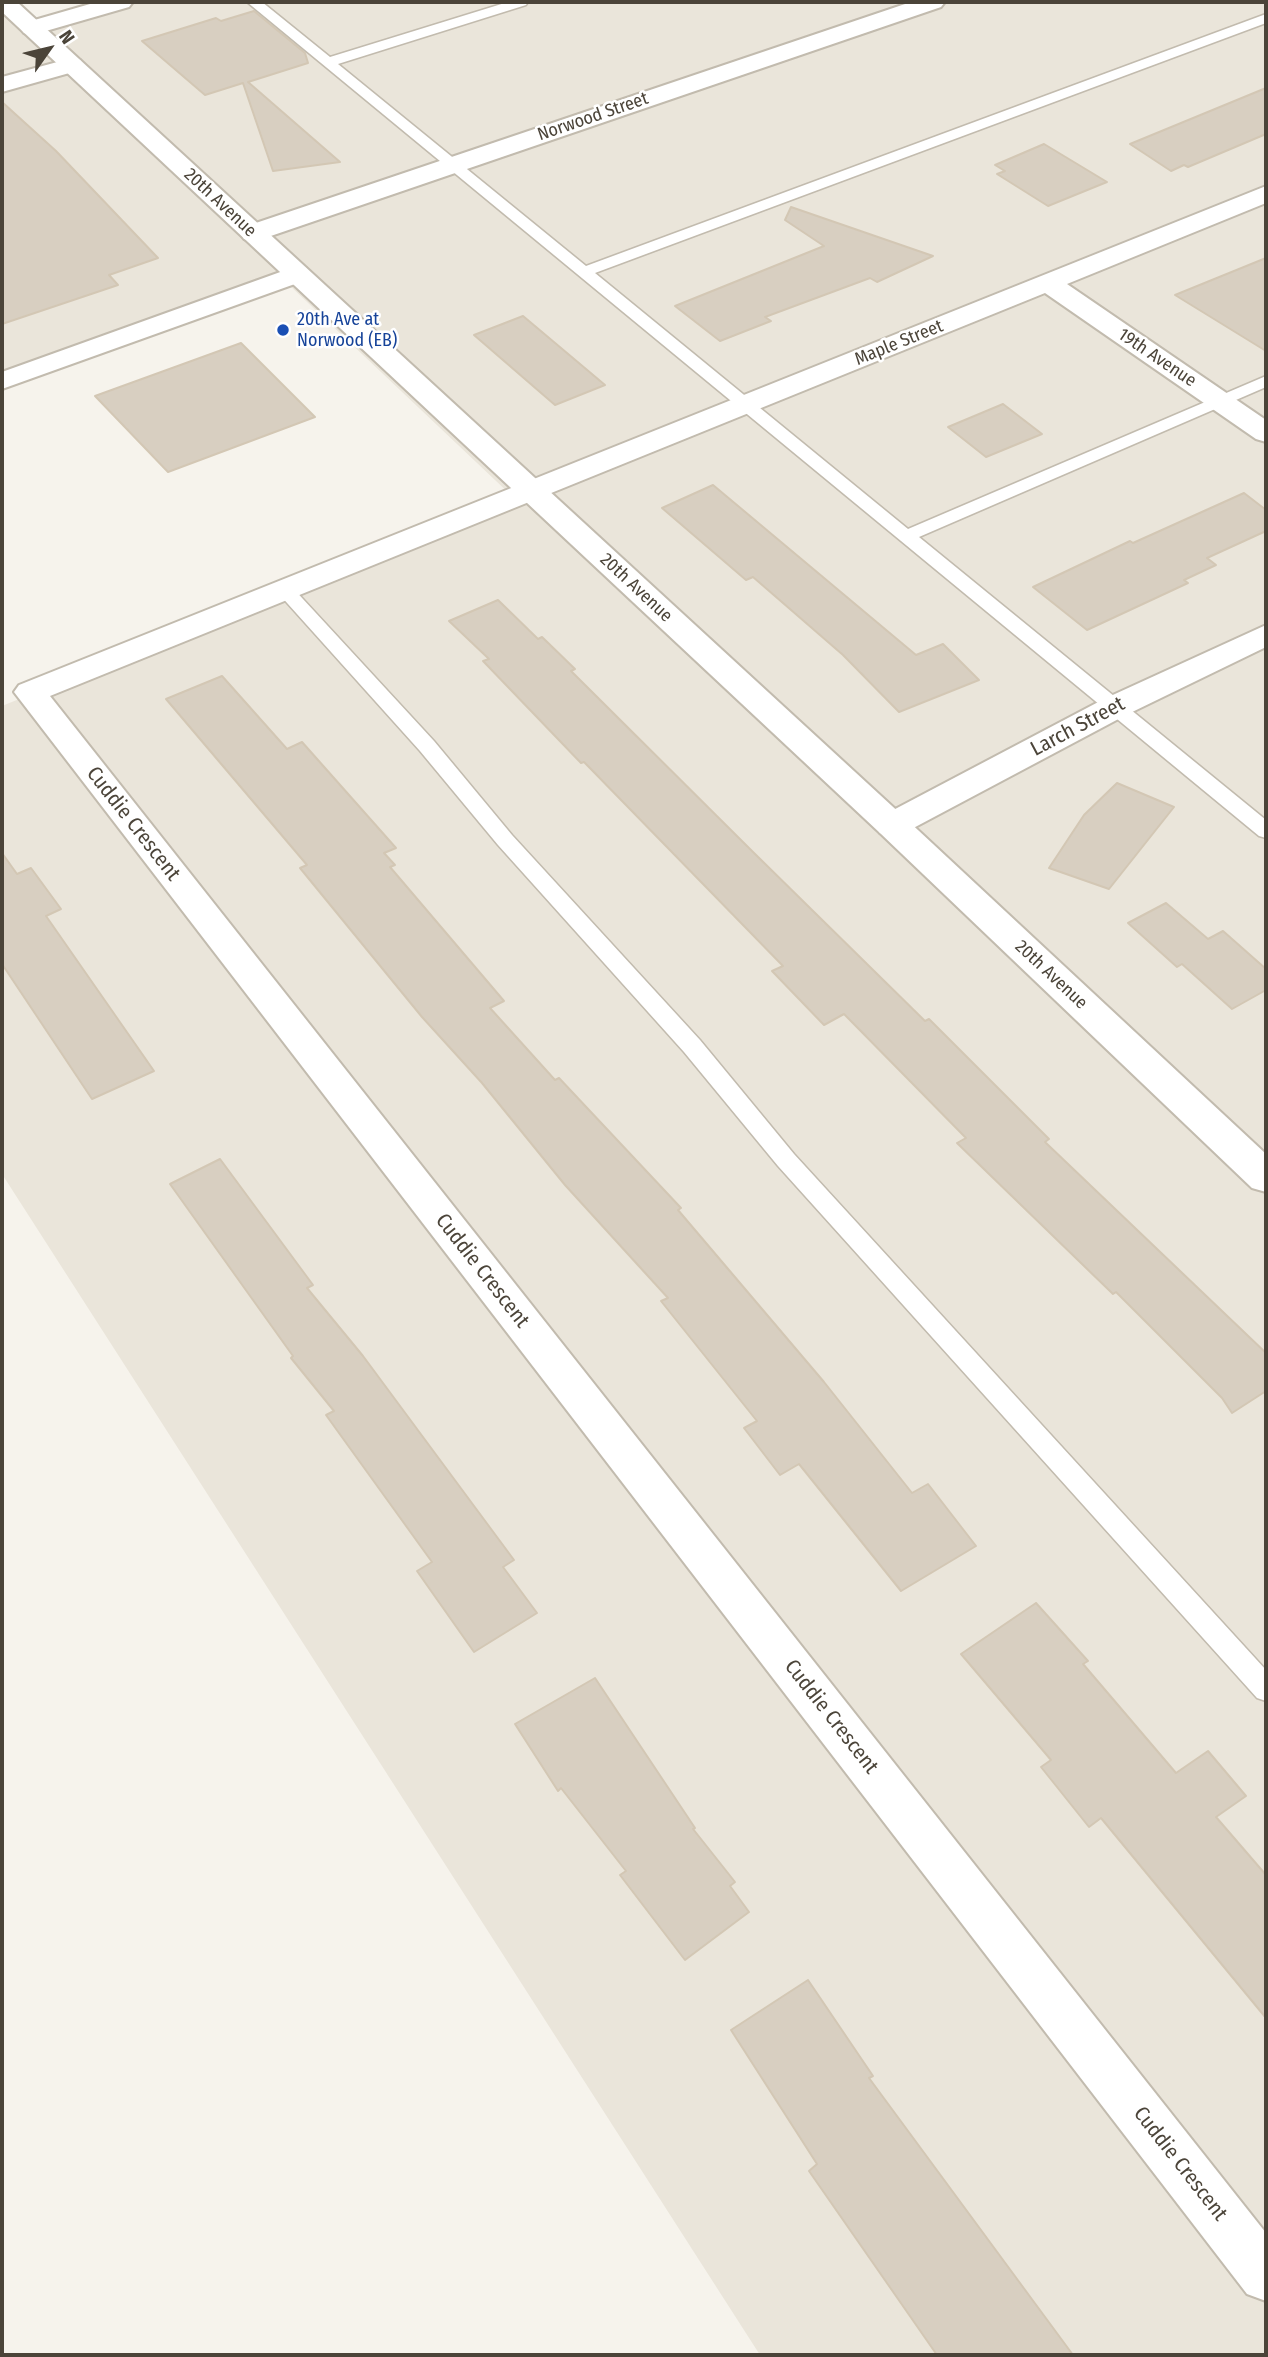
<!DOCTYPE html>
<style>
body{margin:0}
#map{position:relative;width:1268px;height:2357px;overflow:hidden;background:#f6f3ec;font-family:"Fira Sans Condensed",sans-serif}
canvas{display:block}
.frame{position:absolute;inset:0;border:4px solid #4b4439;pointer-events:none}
.north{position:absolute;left:14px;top:14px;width:70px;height:70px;-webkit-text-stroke:5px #fff;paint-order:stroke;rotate:56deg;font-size:19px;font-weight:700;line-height:28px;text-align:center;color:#4b4439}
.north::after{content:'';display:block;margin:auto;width:24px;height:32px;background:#4b4439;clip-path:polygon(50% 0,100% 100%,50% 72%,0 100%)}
</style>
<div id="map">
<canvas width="1268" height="2357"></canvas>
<div class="frame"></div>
<div class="north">N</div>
</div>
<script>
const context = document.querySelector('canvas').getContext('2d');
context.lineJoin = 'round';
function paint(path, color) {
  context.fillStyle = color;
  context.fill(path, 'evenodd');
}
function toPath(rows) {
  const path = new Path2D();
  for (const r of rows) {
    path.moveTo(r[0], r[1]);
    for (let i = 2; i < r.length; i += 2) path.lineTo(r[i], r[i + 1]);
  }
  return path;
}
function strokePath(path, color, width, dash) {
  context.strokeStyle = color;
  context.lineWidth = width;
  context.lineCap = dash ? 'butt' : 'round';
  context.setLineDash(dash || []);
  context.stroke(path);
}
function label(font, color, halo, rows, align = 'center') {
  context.font = font + ' "Fira Sans Condensed",sans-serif';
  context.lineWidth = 5;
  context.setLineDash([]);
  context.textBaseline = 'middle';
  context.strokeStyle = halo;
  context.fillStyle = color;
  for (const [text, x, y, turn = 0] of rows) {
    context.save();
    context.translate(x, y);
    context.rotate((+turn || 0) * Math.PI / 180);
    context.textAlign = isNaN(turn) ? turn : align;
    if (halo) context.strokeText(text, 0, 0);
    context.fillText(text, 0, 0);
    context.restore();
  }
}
const residential = toPath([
 [118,2,1266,2,1266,2355,760,2355,2,1174,2,706,514,498,287,283,2,384,2,7,25,28]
]);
const building = toPath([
 [254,11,305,53,308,63,248,82,340,162,273,171,243,83,205,95,142,41,216,18,221,21,254,11],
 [1266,88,1266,134,1188,167,1184,165,1171,171,1130,144,1266,88],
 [2,102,56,151,158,258,109,275,118,285,2,324,2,102],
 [1044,144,1107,182,1048,206,997,174,1005,171,995,165,1044,144],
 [791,207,933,256,877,282,870,278,765,317,771,321,720,341,675,306,824,246,785,220,791,207],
 [1266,258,1266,351,1175,295,1266,258],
 [523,316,605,385,555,405,474,335,523,316],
 [241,343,315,417,168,472,95,396,241,343],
 [1003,404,1042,434,986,457,948,427,1003,404],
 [713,485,916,655,943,644,979,680,899,712,843,655,753,577,746,580,662,508,713,485],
 [1244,493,1266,510,1266,531,1207,558,1216,565,1184,580,1188,583,1087,630,1033,587,1130,541,1133,543,1244,493],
 [498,600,538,639,542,637,575,669,571,671,752,851,925,1021,929,1019,1049,1139,1045,1142,1266,1353,1266,1391,1232,1413,1222,1398,1116,1292,1113,1294,957,1143,966,1138,844,1014,824,1025,772,971,783,966,584,762,581,763,483,661,489,659,449,621,498,600],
 [222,676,287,749,302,742,396,848,384,853,395,865,390,867,504,1001,490,1008,555,1080,559,1078,681,1208,678,1210,824,1382,912,1493,928,1484,976,1546,901,1591,799,1464,780,1475,744,1428,757,1421,661,1301,668,1298,565,1185,482,1083,422,1017,300,868,307,865,166,699,222,676],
 [1117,783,1174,807,1109,889,1049,868,1084,815,1117,783],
 [2,853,17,874,31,868,61,909,46,916,154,1071,92,1099,2,964,2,853],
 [1166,903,1208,939,1223,931,1266,969,1266,990,1232,1009,1182,964,1177,967,1128,923,1166,903],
 [220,1159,313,1285,307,1288,363,1356,514,1560,503,1567,537,1613,474,1652,417,1571,432,1562,326,1415,334,1411,291,1358,293,1356,170,1184,220,1159],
 [1036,1603,1088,1661,1083,1664,1176,1773,1208,1751,1246,1796,1216,1817,1266,1875,1266,2018,1101,1818,1089,1827,1041,1767,1051,1760,961,1654,1036,1603],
 [595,1678,695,1828,693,1829,735,1882,730,1886,749,1912,685,1960,620,1875,626,1871,561,1788,558,1791,515,1724,595,1678],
 [808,1980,873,2076,869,2078,1073,2355,937,2355,809,2171,817,2164,731,2030,808,1980]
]);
const service = toPath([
 [247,2,262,2,330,57,508,2,528,2,526,5,338,64,586,266,1266,14,1266,23,595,273,908,529,1266,376,1266,387,919,537,1266,820,1266,838,1259,836,247,2],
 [285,584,291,586,434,741,512,835,700,1040,794,1154,1266,1670,1266,1701,1257,1698,778,1166,684,1052,498,845,420,751,279,594,276,590,279,586,285,584]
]);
const minor = toPath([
 [97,2,133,2,129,7,32,35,24,33,20,28,24,23,97,2],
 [911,2,945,2,941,7,262,239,253,241,244,239,240,233,244,227,911,2],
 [72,58,80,60,84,65,80,70,2,92,2,77,72,58],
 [1266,186,1266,203,1067,284,1266,420,1266,442,1256,439,1045,293,50,696,1266,2233,1266,2301,1247,2294,14,692,19,685,1266,186],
 [297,266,306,268,310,274,306,280,2,389,2,372,297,266],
 [1266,625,1266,647,1126,715,904,833,892,837,880,833,875,825,880,817,1104,699,1266,625]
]);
const tertiary = toPath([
 [2,2,17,2,904,817,1266,1154,1266,1192,1252,1188,880,833,2,12,2,2]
]);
const markers = [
 [283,330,7,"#1a4fb4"]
];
const farStreetnames = [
 ["Norwood Street",593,117,-19],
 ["20th Avenue",220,203,43],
 ["Maple Street",899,343,-22],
 ["19th Avenue",1157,358,34],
 ["20th Avenue",636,588,43],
 ["20th Avenue",1051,975,43]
];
const farTransitnames = [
 ["20th Ave at",297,320],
 ["Norwood (EB)",297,341]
];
const streetNames = [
 ["Larch Street",1078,727,-28],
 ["Cuddie Crescent",133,824,52],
 ["Cuddie Crescent",482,1271,52],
 ["Cuddie Crescent",831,1717,52],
 ["Cuddie Crescent",1180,2164,52]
];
paint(residential, '#eae5da');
paint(building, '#d8cfc1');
strokePath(building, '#d3c7b4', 2);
strokePath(service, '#c2bbae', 3);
strokePath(minor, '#c2bbae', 4);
strokePath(tertiary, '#c2bbae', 4);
paint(service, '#fff');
paint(minor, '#fff');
paint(tertiary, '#fff');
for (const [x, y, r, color] of markers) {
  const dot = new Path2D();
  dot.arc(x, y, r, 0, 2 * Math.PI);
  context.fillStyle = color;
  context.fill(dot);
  strokePath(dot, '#fff', 2.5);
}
label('18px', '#4b4439', '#fff', farStreetnames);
label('18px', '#164399', '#fff', farTransitnames, 'left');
label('21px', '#4b4439', '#fff', streetNames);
</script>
